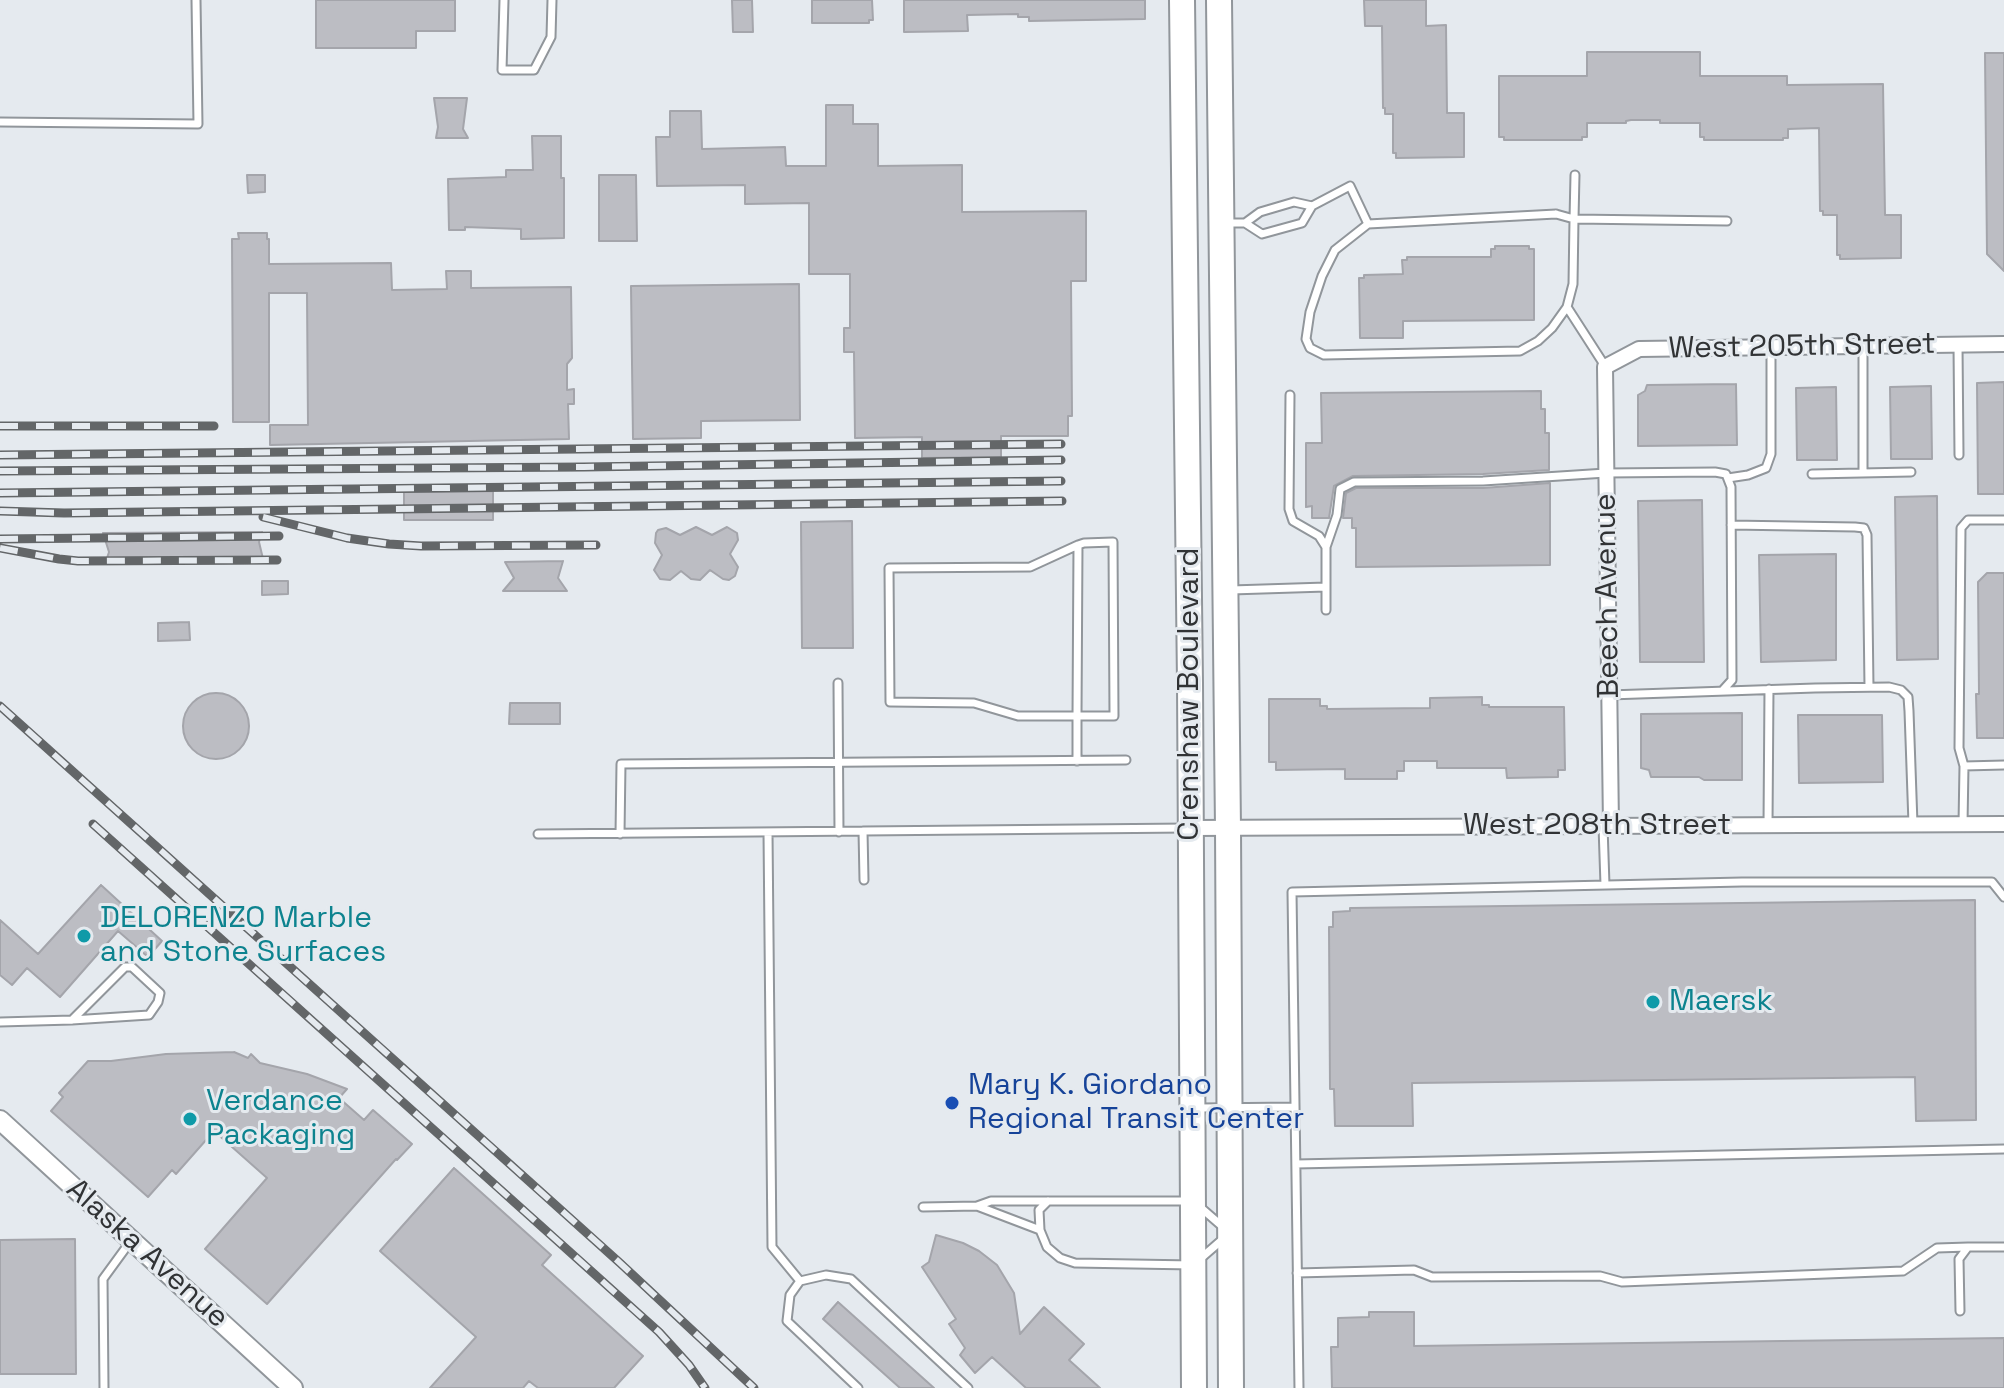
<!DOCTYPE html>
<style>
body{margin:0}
canvas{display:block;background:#e5eaef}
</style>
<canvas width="2004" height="1388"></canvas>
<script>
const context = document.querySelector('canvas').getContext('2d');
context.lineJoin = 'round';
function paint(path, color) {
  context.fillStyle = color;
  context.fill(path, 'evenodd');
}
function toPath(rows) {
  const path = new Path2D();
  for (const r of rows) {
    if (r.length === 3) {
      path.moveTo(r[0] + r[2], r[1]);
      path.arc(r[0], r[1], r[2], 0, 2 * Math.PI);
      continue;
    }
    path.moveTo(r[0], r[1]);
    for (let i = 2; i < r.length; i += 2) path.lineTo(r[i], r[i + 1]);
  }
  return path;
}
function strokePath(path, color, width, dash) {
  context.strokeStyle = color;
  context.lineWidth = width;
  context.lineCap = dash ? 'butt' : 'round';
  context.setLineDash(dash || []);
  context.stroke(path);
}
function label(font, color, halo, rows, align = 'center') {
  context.font = font + ' "Space Grotesk",sans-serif';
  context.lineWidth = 6;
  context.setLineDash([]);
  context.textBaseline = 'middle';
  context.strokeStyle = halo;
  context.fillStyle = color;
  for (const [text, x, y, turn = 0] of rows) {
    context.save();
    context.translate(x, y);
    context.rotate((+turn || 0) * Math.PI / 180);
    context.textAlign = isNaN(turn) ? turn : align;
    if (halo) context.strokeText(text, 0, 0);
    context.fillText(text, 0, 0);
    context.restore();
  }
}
const building = toPath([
 [316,0,455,0,455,31,416,31,416,48,316,48,316,0],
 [732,0,752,0,753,32,733,32,732,0],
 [812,0,872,0,873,20,869,20,869,23,812,23,812,0],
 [904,0,1145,0,1145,19,1029,21,1029,17,1018,17,1018,14,967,15,968,31,904,32,904,0],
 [1364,0,1426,0,1426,26,1446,25,1447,113,1464,113,1464,157,1396,158,1396,153,1393,153,1393,114,1385,114,1385,108,1383,108,1382,26,1365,26,1364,0],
 [1587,52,1700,52,1700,76,1787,76,1787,85,1883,84,1885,215,1901,215,1901,258,1840,259,1840,255,1837,255,1837,215,1823,215,1823,211,1820,211,1819,128,1788,129,1788,138,1783,138,1783,140,1704,140,1704,137,1700,137,1700,123,1660,123,1660,120,1631,120,1626,121,1626,123,1587,123,1587,137,1582,137,1582,140,1504,140,1504,137,1499,137,1499,76,1587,76,1587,52],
 [1985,53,2004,53,2004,271,1987,254,1985,53],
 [434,98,467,98,463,129,468,138,436,138,438,127,434,98],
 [826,105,853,105,853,124,878,124,878,166,962,165,962,212,1086,211,1086,281,1071,281,1072,416,1068,416,1068,436,1001,436,1001,457,922,458,922,437,855,438,854,352,844,352,844,328,850,328,850,274,809,274,809,203,745,204,745,185,657,186,656,137,670,137,670,111,701,111,702,149,785,147,786,166,826,166,826,105],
 [532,136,561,136,561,178,564,178,564,238,521,239,521,229,465,227,465,230,449,230,448,179,506,177,506,170,533,170,532,136],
 [247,175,265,175,265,192,248,193,247,175],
 [599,175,636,175,637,241,599,241,599,175],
 [238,233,267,233,267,239,269,239,269,264,391,263,392,290,447,289,446,271,471,271,471,288,571,287,572,358,567,364,567,390,574,389,574,404,568,404,569,439,270,445,270,425,308,425,307,293,269,293,269,422,233,422,232,239,239,239,238,233],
 [1495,246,1529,246,1529,249,1534,249,1534,320,1403,321,1403,338,1360,338,1359,278,1364,278,1364,275,1403,274,1402,260,1407,260,1407,257,1491,257,1491,249,1495,249,1495,246],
 [799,284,800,420,701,421,701,438,633,439,631,286,799,284],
 [2004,382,2004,494,1978,494,1977,383,2004,382],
 [1736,384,1737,445,1638,446,1638,395,1645,391,1647,385,1736,384],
 [1931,386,1932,459,1891,459,1890,387,1931,386],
 [1836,387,1837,460,1797,460,1796,388,1836,387],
 [1541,391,1541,409,1545,409,1545,433,1549,433,1549,470,1483,474,1353,476,1334,486,1329,518,1312,518,1312,506,1306,507,1306,443,1322,443,1321,393,1541,391],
 [1550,483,1550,565,1356,567,1356,528,1352,528,1352,518,1343,518,1346,493,1356,488,1483,488,1550,483],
 [493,491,493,520,404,520,404,492,493,491],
 [1937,496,1938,659,1897,660,1895,497,1937,496],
 [1702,500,1704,662,1640,662,1638,501,1702,500],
 [852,521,853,648,802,648,801,522,852,521],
 [696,527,712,535,727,527,737,533,738,540,730,554,738,567,735,576,729,580,723,579,710,570,700,580,691,579,681,571,670,580,660,579,654,570,662,555,655,543,656,533,658,530,666,528,680,535,696,527],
 [262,532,259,542,264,563,105,564,109,552,103,533,262,532],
 [1836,554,1836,660,1761,662,1759,555,1836,554],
 [563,561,558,578,567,591,503,591,514,578,505,562,563,561],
 [1987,573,2004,573,2004,738,1977,738,1976,694,1979,694,1978,582,1987,573],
 [262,581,288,581,288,594,262,595,262,581],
 [189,622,190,640,158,641,158,623,189,622],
 [216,726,33],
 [1482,697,1482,705,1489,705,1489,707,1564,707,1565,770,1558,770,1558,777,1507,778,1506,768,1437,768,1437,761,1404,761,1404,771,1397,771,1397,779,1345,779,1345,769,1276,770,1276,762,1269,762,1269,699,1320,699,1320,706,1327,706,1327,709,1430,708,1430,698,1482,697],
 [510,703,560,703,560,724,509,724,510,703],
 [1742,713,1742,780,1704,780,1699,777,1651,777,1649,770,1641,768,1641,714,1742,713],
 [1798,715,1882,715,1883,782,1799,783,1798,715],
 [101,885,162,941,148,957,118,931,60,997,27,968,12,985,0,975,0,920,38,954,101,885],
 [1975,900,1976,1120,1916,1121,1915,1077,1412,1083,1413,1126,1335,1126,1334,1089,1330,1089,1329,927,1333,927,1333,912,1350,911,1350,908,1975,900],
 [234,1052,248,1058,251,1054,260,1063,307,1074,347,1089,339,1098,364,1120,373,1110,412,1144,397,1160,396,1159,267,1304,205,1249,267,1178,214,1131,176,1174,172,1170,148,1197,51,1111,63,1097,59,1093,88,1061,111,1061,166,1054,234,1052],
 [454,1168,551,1255,542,1265,643,1356,614,1388,538,1388,529,1381,523,1388,430,1388,476,1337,380,1251,454,1168],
 [936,1235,963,1243,979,1251,997,1265,1014,1293,1020,1334,1044,1307,1084,1344,1069,1360,1100,1388,1026,1388,992,1357,975,1373,960,1355,965,1348,949,1324,956,1319,922,1267,929,1262,936,1235],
 [75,1239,76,1374,0,1374,0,1240,75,1239],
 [838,1302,934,1388,900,1388,823,1319,838,1302],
 [1369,1312,1414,1312,1414,1346,2004,1338,2004,1388,1332,1388,1331,1347,1338,1347,1338,1318,1369,1317,1369,1312]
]);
const service = toPath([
 [504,0,502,70,534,70,551,37,552,0],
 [0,122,198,124,196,0],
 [1575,175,1574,219,1727,221],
 [1556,214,1574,219,1573,284,1567,307,1552,328,1538,341,1520,351,1324,355,1310,348,1306,339,1310,312,1322,276,1335,250,1368,224,1556,214],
 [1226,223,1245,223,1262,234,1302,223,1312,206,1350,186,1368,224],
 [1245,223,1260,212,1294,202,1312,206],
 [1567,307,1605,366],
 [1958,345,1959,455],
 [1290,395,1289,509,1293,521,1319,536,1326,547,1326,587],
 [1863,473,1863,346],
 [1812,474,1911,472],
 [1728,478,1748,475,1766,468,1771,454,1771,347],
 [1731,525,1855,527,1864,528,1867,535,1869,687],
 [1326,547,1337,515,1340,489,1354,482,1483,481,1606,473,1715,472,1726,474,1731,487,1732,680,1722,691],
 [1231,590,1326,587,1326,610],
 [838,683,839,832],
 [1609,695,1815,688,1889,687,1901,690,1908,697,1909,711,1913,824],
 [1077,761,1077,716,1114,716,1113,542,1084,543,1078,545,1030,567,889,568,890,702,974,703,1018,716,1077,716,1078,545],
 [1964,766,2004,765],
 [1963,824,1964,766,1959,748,1961,528,1968,520,2004,520],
 [1768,825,1769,689],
 [1603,826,1605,885],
 [863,831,864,880],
 [768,832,772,1247,800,1281],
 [538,834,1188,828],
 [620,834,621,764,1126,760],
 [0,1022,72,1020,149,1015,158,1002,160,993,132,967,125,967,72,1020],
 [1199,1108,1295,1107],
 [1296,1164,2004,1149],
 [1048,1201,1193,1201,1230,1233,1193,1265,1075,1263,1060,1258,1047,1247,1040,1230,1039,1210,1048,1201],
 [977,1206,1040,1230],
 [923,1207,977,1206,991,1201,1048,1201],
 [1297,1273,1414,1270,1432,1277,1600,1276,1622,1282,1903,1271,1937,1248,1968,1247],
 [1960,1311,1959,1259,1968,1247,2004,1247],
 [104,1388,103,1279,130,1242],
 [858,1388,787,1321,790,1295,800,1281,826,1275,851,1279,968,1388],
 [1299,1388,1292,892,1742,882,1992,882,2004,897]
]);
const minor = toPath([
 [1611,826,1605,367,1639,349,2004,344],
 [1191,828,2004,824]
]);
const tertiary = toPath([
 [0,1120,293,1388]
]);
const primary = toPath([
 [1182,0,1190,683,1194,1388],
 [1219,0,1228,828,1231,1388]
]);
const rail = toPath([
 [0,426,214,426],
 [0,455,1061,444],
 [0,471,584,467,1061,460],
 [0,493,1061,481],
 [0,511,64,513,1062,501],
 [263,517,347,538,389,544,421,546,596,545],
 [0,539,279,536],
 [0,548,59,559,78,561,277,560],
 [0,706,620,1263,754,1388],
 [93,824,659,1332,689,1365,705,1388]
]);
const markers = [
 [84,936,8,"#0f9aa8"],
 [1653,1002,8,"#0f9aa8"],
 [952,1103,8,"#1a4fb4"],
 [190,1119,8,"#0f9aa8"]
];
const streetNames = [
 ["West 205th Street",1802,347,-1],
 ["Beech Avenue",1608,596,-91],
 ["Crenshaw Boulevard",1190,694,-90],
 ["West 208th Street",1597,826],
 ["Alaska Avenue",147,1254,42]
];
const cultureNames = [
 ["DELORENZO Marble",100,919],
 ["and Stone Surfaces",100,953],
 ["Maersk",1669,1002],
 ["Verdance",206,1102],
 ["Packaging",206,1136]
];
const transitNames = [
 ["Mary K. Giordano",968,1086],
 ["Regional Transit Center",968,1120]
];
paint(building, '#bcbdc3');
strokePath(building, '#a4a5ab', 2);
strokePath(service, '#91969b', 11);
strokePath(minor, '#91969b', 18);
strokePath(tertiary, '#91969b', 22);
strokePath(primary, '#91969b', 28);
strokePath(service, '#fff', 7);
strokePath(minor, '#fff', 14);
strokePath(tertiary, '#fff', 18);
strokePath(primary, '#fff', 24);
strokePath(rail, '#636668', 9);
strokePath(rail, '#e5eaef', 6, [18]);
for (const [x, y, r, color] of markers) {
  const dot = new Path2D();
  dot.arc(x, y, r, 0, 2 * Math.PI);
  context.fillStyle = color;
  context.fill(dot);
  strokePath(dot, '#e5eaef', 3);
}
label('30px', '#313335', '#e5eaef', streetNames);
label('30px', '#0d838f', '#e5eaef', cultureNames, 'left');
label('30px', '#164399', '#e5eaef', transitNames, 'left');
</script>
